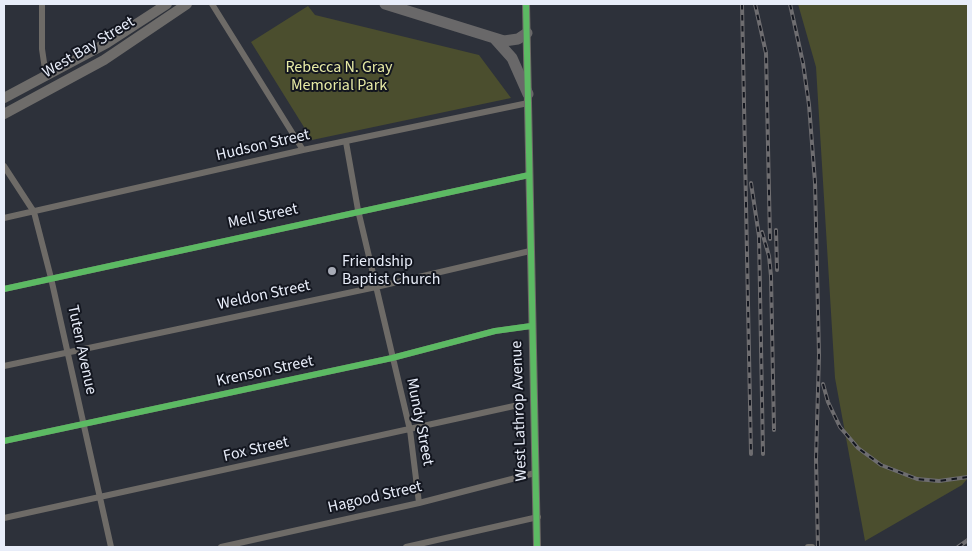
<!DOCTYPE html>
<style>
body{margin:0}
#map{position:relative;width:972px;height:551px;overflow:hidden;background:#2d313a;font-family:"Source Sans 3",sans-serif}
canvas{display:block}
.frame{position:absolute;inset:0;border:5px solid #e8edf9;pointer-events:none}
</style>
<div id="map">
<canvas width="972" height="551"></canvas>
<div class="frame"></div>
</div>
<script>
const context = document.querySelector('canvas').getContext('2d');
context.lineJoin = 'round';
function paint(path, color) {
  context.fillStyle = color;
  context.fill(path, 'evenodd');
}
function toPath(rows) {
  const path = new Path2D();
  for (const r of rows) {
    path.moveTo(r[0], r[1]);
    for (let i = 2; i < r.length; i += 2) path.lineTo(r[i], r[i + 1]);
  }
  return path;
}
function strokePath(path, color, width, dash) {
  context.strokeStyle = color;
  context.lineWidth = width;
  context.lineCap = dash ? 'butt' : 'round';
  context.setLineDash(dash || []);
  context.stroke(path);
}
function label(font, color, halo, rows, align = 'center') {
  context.font = font + ' "Source Sans 3",sans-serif';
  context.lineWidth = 4;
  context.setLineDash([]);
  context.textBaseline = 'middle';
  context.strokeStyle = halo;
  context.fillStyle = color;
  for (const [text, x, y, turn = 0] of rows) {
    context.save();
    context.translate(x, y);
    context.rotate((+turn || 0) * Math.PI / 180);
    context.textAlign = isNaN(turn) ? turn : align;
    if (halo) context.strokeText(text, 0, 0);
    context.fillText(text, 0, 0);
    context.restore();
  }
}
const green = toPath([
 [798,4,968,4,968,478,962,485,865,541,835,378,816,67],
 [308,6,315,15,479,55,511,98,312,140,251,42]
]);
const minor = toPath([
 [42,4,42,49,46,76],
 [212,4,303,150],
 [346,142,358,210,410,430,419,503],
 [4,166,34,212,51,278,111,547],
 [4,218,303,150,528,103],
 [4,289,529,175],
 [4,366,376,287,530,251],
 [4,441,392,358,495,331,531,326],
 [4,518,514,406],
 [221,547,419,503,535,473],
 [406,547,538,517],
 [808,547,812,547]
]);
const tertiary = toPath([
 [526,4,537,547]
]);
const primary = toPath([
 [4,98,107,43,167,4],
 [4,114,104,60,187,4]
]);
const motorway = toPath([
 [385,4,504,41,518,39,527,33],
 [495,39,512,58,528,94]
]);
const rail = toPath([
 [742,4,751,454],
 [755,4,766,53,770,239],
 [790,4,803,63,809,105,815,182,819,355,816,459,818,547],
 [751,183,759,236,763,454],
 [776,230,777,270],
 [762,232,769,256,771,276,774,430],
 [823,384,828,402,840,427,858,448,881,465,917,479,939,481,968,477],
 [958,547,968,540]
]);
const cycleway = toPath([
 [526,4,537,547],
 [4,289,529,175],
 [4,441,392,358,495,331,531,326]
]);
const markers = [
 [332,271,5,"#a7abb6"]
];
const streetNames = [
 ["West Bay Street",89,48,-31],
 ["Hudson Street",263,146,-13],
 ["Mell Street",263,217,-12],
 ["Weldon Street",264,296,-12],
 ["Tuten Avenue",81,350,78],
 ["Krenson Street",265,372,-12],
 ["West Lathrop Avenue",520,411,-92],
 ["Mundy Street",419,422,79],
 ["Fox Street",256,450,-13],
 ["Hagood Street",375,498,-13]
];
const parkNames = [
 ["Rebecca N. Gray",339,68],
 ["Memorial Park",339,86]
];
const poiNames = [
 ["Friendship",342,262],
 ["Baptist Church",342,280]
];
paint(green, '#4b4e2e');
strokePath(minor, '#6e6b67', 6);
strokePath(tertiary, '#6e6b67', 8);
strokePath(primary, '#6e6c6a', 10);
strokePath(motorway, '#696869', 11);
strokePath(rail, '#6e6d70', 4);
strokePath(rail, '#13161f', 2, [5.5]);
strokePath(cycleway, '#5cba63', 6);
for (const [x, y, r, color] of markers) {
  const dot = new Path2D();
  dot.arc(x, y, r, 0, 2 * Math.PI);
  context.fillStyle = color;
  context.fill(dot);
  strokePath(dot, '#13161f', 2);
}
label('16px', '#e8edf9', '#13161f', streetNames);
label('16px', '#e7eaa5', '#13161f', parkNames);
label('16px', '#e8edf9', '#13161f', poiNames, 'left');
</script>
